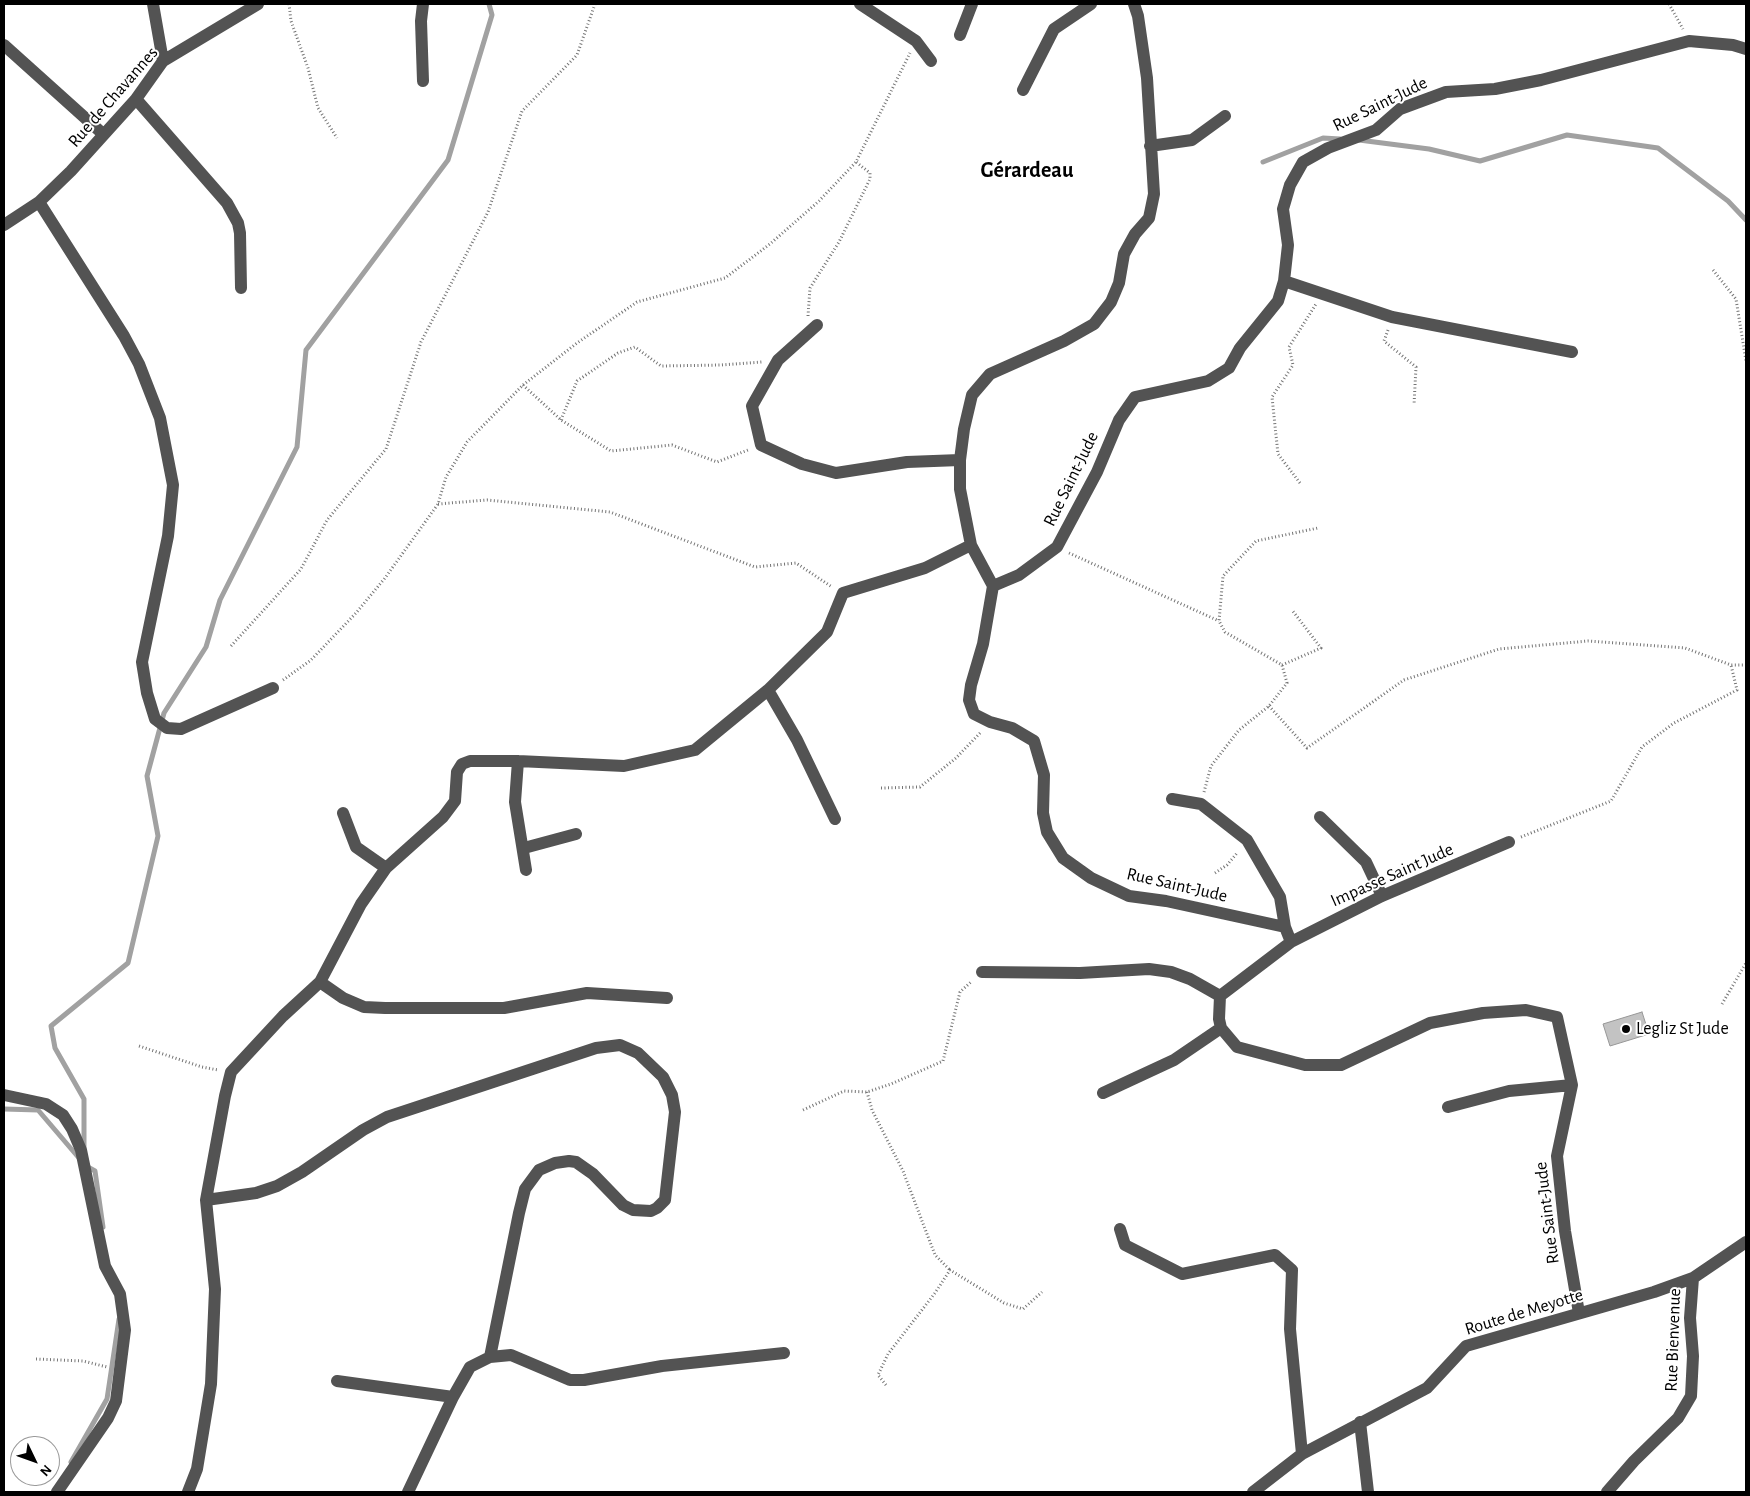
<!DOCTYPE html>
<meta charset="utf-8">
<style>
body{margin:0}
#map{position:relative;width:1750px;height:1496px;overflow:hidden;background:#fff;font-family:"Alegreya Sans",sans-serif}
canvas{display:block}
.frame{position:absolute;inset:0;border:5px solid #000;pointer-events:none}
.north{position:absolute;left:10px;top:1436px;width:50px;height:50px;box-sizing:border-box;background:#fff;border:1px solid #999;border-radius:50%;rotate:132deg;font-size:14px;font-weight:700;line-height:20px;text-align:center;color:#000}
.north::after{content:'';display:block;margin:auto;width:18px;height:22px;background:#000;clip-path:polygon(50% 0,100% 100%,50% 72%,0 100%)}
</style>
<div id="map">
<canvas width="1750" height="1496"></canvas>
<div class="frame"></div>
<div class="north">N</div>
</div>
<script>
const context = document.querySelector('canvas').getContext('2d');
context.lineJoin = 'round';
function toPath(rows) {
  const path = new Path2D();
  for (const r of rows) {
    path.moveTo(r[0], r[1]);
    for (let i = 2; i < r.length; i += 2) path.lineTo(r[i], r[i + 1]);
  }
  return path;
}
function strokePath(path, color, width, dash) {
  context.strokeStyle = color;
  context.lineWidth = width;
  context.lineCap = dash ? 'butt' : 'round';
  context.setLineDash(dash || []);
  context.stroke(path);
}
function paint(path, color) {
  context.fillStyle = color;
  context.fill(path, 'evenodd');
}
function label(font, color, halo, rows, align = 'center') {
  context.font = font + ' "Alegreya Sans",sans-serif';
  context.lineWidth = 4;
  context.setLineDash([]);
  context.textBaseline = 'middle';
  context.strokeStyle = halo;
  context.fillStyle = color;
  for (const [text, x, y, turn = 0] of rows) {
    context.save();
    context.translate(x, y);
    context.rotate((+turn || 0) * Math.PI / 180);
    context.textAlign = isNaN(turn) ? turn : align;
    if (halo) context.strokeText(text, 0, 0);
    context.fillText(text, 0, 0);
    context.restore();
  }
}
const stream = toPath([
 [1359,140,1429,149,1480,161,1567,135,1658,148,1728,201,1746,220],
 [1263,162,1323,138,1340,139],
 [4,1109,38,1110,79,1158],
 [84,1147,84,1099,55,1048,51,1026,128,963,158,836,147,776,164,713,206,647,220,600,297,447,306,350,448,160,492,15,489,4],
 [86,1166,95,1171,103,1227],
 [71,1462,107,1399,119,1319]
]);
const building = toPath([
 [1642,1012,1649,1034,1610,1046,1603,1024,1642,1012]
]);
const path = toPath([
 [289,4,291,21,308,68,318,108,337,138],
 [1669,4,1683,29],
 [1713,270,1736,299,1746,361],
 [808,316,810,288,839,242,870,179,870,173,856,162],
 [1388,330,1384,341,1416,367,1414,405],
 [523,385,561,420,611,451,672,445,717,462,748,450],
 [561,420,577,381,618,353,635,347,661,366,721,365,762,362],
 [1300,483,1278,454,1272,397,1293,365,1289,347,1316,304],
 [438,504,487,500,610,512,755,567,796,563,832,587],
 [1069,553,1219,621],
 [231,646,301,569,327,520,386,449,421,342,488,212,522,111,577,55,595,4],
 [1282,665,1321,648,1292,610],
 [283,680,311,660,356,613,385,578,438,504,446,477,467,442,523,385,577,343,637,302,725,278,770,244,819,201,856,162,910,53],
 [1269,706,1307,748,1404,680,1499,649,1588,641,1685,648,1731,665,1746,665],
 [881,788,920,787,956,758,981,732],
 [1204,792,1211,766,1239,730,1269,706,1287,683,1282,665,1225,632,1219,621,1223,576,1256,541,1318,528],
 [1521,837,1611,801,1642,747,1674,723,1737,690,1731,665],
 [1215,873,1227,865,1238,852],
 [1722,1004,1746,963],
 [139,1046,202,1067,218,1070],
 [867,1092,872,1110,903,1171,935,1255,950,1270],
 [803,1110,844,1091,867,1092,891,1084,943,1061,960,992,972,981],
 [36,1359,83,1361,107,1367],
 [886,1385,878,1375,888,1354,935,1293,950,1270,1004,1303,1023,1309,1042,1292]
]);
const minor = toPath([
 [153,4,163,61],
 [423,4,421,21,423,81],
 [860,4,916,41,931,61],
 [960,35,972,4],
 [4,45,103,134],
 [1023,90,1054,29,1091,4],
 [136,99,227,203,238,223,240,233,241,288],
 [1150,146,1192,140,1225,116],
 [39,202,124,336,139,364,160,418,173,485,168,536,142,662,147,693,155,719,167,728,181,729,273,688],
 [4,225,39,202,71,171,136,99,163,61,258,4],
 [1284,281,1392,317,1572,352],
 [817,325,778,360,752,406,761,445,802,464,836,473,907,462,960,460],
 [993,586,971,545,960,489,960,460,964,429,972,395,990,374,1064,341,1094,324,1111,302,1119,283,1124,254,1135,234,1149,218,1154,194,1147,78,1138,16,1134,4],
 [518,761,515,802,526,870],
 [1172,799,1201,804,1247,840,1280,897,1285,927],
 [343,813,356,847,386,868],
 [1320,817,1366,862,1382,896],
 [835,819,797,740,768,690,827,632,843,593,925,568,971,545],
 [524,848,576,834],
 [1291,942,1382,896,1509,842],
 [982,972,1080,973,1149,969,1171,972,1190,979,1220,996],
 [320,982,343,998,364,1007,385,1008,504,1008,587,993,667,998],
 [1103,1093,1174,1060,1221,1028],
 [4,1095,46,1104,63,1115,72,1129,81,1150,105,1266,120,1294,125,1330,116,1401,108,1418,57,1492],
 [1448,1107,1509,1091,1572,1085],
 [206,1200,256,1193,277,1186,302,1172,363,1130,387,1117,596,1048,620,1045,638,1053,663,1077,672,1095,675,1112,665,1200,657,1208,651,1211,633,1210,623,1205,593,1174,576,1162,569,1161,555,1163,539,1170,525,1189,519,1213,490,1357],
 [1120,1229,1125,1245,1182,1274,1275,1255,1292,1270,1290,1329,1302,1454],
 [1579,1313,1565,1231,1557,1156,1572,1085,1557,1017,1526,1010,1483,1013,1430,1023,1341,1065,1305,1065,1237,1047,1221,1028,1219,1019,1220,996,1291,942,1285,927,1166,901,1129,896,1091,878,1063,858,1047,832,1043,813,1044,775,1034,741,1012,728,990,722,974,714,969,700,971,685,983,644,993,586,1019,575,1057,547,1097,472,1119,420,1135,397,1208,381,1229,368,1240,348,1278,301,1284,281,1288,245,1283,209,1290,185,1303,162,1328,148,1376,130,1400,109,1446,92,1495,89,1541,80,1689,41,1733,45,1746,49],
 [337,1381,453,1397],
 [1360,1422,1368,1492],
 [188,1492,197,1469,211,1384,215,1289,206,1200,225,1096,231,1072,283,1016,320,982,361,904,386,868,443,817,455,801,457,772,462,764,470,761,518,761,624,766,695,750,768,690],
 [408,1492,453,1397,470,1367,490,1357,511,1355,570,1380,584,1380,662,1366,784,1353],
 [1253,1492,1302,1454,1427,1388,1466,1346,1654,1292,1693,1278,1746,1242],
 [1607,1492,1634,1461,1678,1418,1691,1396,1693,1356,1690,1318,1693,1278]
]);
const markers = [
 [1626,1029,5,"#000"]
];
const streetNames = [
 ["Rue de Chavannes",113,97,-49],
 ["Rue Saint-Jude",1380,104,-26],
 ["Rue Saint-Jude",1071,479,-64],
 ["Impasse Saint Jude",1392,875,-24],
 ["Rue Saint-Jude",1177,885,13],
 ["Rue Saint-Jude",1547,1213,-97],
 ["Route de Meyotte",1524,1312,-17],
 ["Rue Bienvenue",1673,1340,-88]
];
const poiNames = [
 ["Legliz St Jude",1636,1029]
];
const districtNames = [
 ["Gérardeau",1027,170]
];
strokePath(stream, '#a1a1a1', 5);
paint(building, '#c3c3c3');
strokePath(building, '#979797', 1);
strokePath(path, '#757575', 3, [1, 2.5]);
strokePath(minor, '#535353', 12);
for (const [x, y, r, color] of markers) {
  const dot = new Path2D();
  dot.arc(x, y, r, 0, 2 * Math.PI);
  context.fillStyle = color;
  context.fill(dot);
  strokePath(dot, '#fff', 2);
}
label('18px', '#000', '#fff', streetNames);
label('18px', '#000', '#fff', poiNames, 'left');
label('bold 22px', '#000', '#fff', districtNames);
</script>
